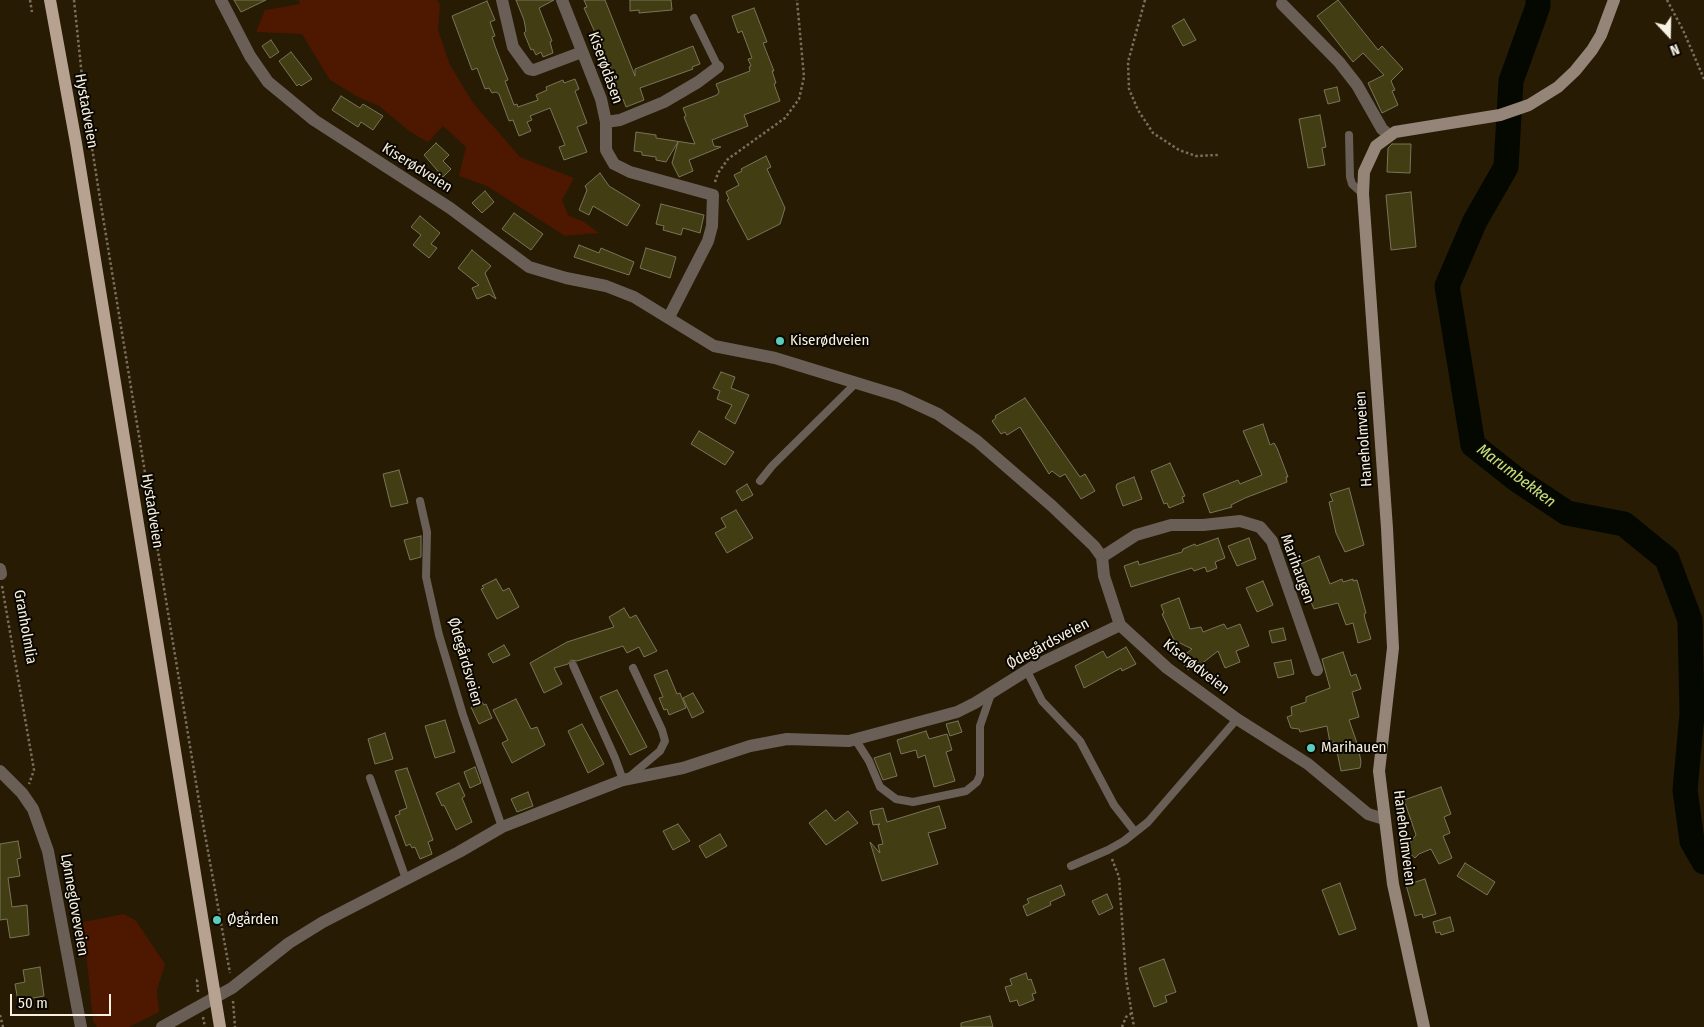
<!DOCTYPE html>
<meta charset="utf-8">
<style>
body{margin:0}
#map{position:relative;width:1704px;height:1027px;overflow:hidden;background:#271b04;font-family:"Fira Sans Condensed",sans-serif}
canvas{display:block}
.north{position:absolute;left:1644px;top:10px;width:50px;height:50px;-webkit-text-stroke:4px #0b0701;paint-order:stroke;rotate:159deg;font-size:14px;font-weight:700;line-height:20px;text-align:center;color:#f8f1e3}
.north::after{content:'';display:block;margin:auto;width:18px;height:22px;background:#f8f1e3;clip-path:polygon(50% 0,100% 100%,50% 72%,0 100%)}
.scale{position:absolute;left:10px;top:994px;width:101px;height:22px;box-sizing:border-box;border:2px solid #f8f1e3;border-top:0;padding-left:6px;font-size:15px;line-height:18px;white-space:nowrap;color:#f8f1e3;-webkit-text-stroke:4px #0b0701;paint-order:stroke}
</style>
<div id="map">
<canvas width="1704" height="1027"></canvas>
<div class="north">N</div>
<div class="scale">50 m</div>
</div>
<script>
const context = document.querySelector('canvas').getContext('2d');
context.lineJoin = 'round';
function paint(path, color) {
  context.fillStyle = color;
  context.fill(path, 'evenodd');
}
function toPath(rows) {
  const path = new Path2D();
  for (const r of rows) {
    path.moveTo(r[0], r[1]);
    for (let i = 2; i < r.length; i += 2) path.lineTo(r[i], r[i + 1]);
  }
  return path;
}
function strokePath(path, color, width, dash) {
  context.strokeStyle = color;
  context.lineWidth = width;
  context.lineCap = dash ? 'butt' : 'round';
  context.setLineDash(dash || []);
  context.stroke(path);
}
function label(font, color, halo, rows, align = 'center') {
  context.font = font + ' "Fira Sans Condensed",sans-serif';
  context.lineWidth = 4;
  context.setLineDash([]);
  context.textBaseline = 'middle';
  context.strokeStyle = halo;
  context.fillStyle = color;
  for (const [text, x, y, turn = 0] of rows) {
    context.save();
    context.translate(x, y);
    context.rotate((+turn || 0) * Math.PI / 180);
    context.textAlign = isNaN(turn) ? turn : align;
    if (halo) context.strokeText(text, 0, 0);
    context.fillText(text, 0, 0);
    context.restore();
  }
}
const green = toPath([
 [299,0,437,0,440,5,438,30,450,65,473,103,520,157,574,178,562,200,568,215,584,222,599,233,565,236,487,186,459,176,466,147,443,126,428,142,409,131,379,106,358,97,330,80,302,34,256,32,265,10,300,4],
 [124,914,136,921,165,964,157,990,159,1012,129,1027,97,1027,93,1021,83,922]
]);
const river = toPath([
 [1538,0,1538,6,1511,81,1506,167,1475,221,1447,286,1473,445,1516,479,1567,513,1624,524,1667,559,1690,620,1692,714,1685,790,1692,841,1704,862]
]);
const building = toPath([
 [234,0,266,0,241,12,234,0],
 [516,0,554,0,539,8,552,41,550,42,553,53,543,57,541,52,536,55,533,49,531,50,524,33,526,31,524,20,516,0],
 [584,0,605,0,635,76,635,69,693,46,700,64,692,67,693,69,640,88,644,100,626,107,623,99,620,100,608,69,611,68,584,8,587,7,584,0],
 [630,0,671,0,672,10,639,13,639,10,630,11,630,0],
 [1338,0,1378,50,1382,46,1403,69,1391,81,1395,90,1392,91,1398,105,1382,113,1368,83,1384,75,1363,53,1353,62,1317,16,1338,0],
 [487,1,495,20,490,22,495,36,492,37,495,46,508,80,505,81,514,105,517,104,518,107,538,100,536,95,547,90,546,87,563,80,564,83,575,79,579,89,575,91,587,123,577,127,587,152,564,160,559,147,565,145,550,108,530,116,532,120,527,122,531,131,519,136,513,120,509,121,499,94,496,92,492,93,489,88,485,89,477,68,472,70,452,16,487,1],
 [754,8,767,42,763,43,774,71,772,71,776,83,774,84,780,101,744,115,748,126,712,140,714,146,721,147,689,160,693,171,679,177,672,163,678,142,666,162,656,160,656,157,642,155,642,152,634,151,636,132,656,135,656,138,695,144,684,117,686,116,683,108,717,95,719,92,716,84,750,71,749,67,751,66,748,59,752,58,742,31,738,33,732,16,754,8],
 [1184,19,1196,40,1183,46,1172,26,1184,19],
 [271,40,279,52,270,58,262,46,271,40],
 [291,52,312,79,301,86,299,84,297,86,279,61,291,52],
 [1337,87,1340,101,1328,104,1324,90,1337,87],
 [341,96,360,108,363,104,383,116,373,130,361,122,358,127,332,110,341,96],
 [1320,115,1326,147,1322,148,1325,165,1308,168,1299,119,1320,115],
 [436,143,449,155,443,161,451,169,443,177,424,155,436,143],
 [1392,144,1411,144,1410,173,1387,172,1388,148,1392,144],
 [766,156,771,167,767,169,785,208,780,224,748,240,727,200,729,199,726,192,739,185,734,175,742,171,741,169,766,156],
 [600,173,609,186,640,205,627,226,593,206,589,215,579,210,587,190,585,186,600,173],
 [485,191,494,202,482,213,472,203,485,191],
 [1411,192,1416,247,1391,250,1386,195,1411,192],
 [661,204,704,215,700,233,683,228,681,235,663,230,664,226,656,224,661,204],
 [514,213,543,234,531,250,502,229,514,213],
 [420,216,440,233,431,244,437,248,429,258,413,245,421,235,411,227,420,216],
 [579,245,599,253,601,248,634,262,629,275,574,257,579,245],
 [646,248,676,257,670,278,640,268,646,248],
 [472,250,491,266,485,273,496,299,489,294,477,299,472,288,479,285,458,268,472,250],
 [721,372,735,377,731,388,749,395,735,424,725,418,732,405,717,399,720,391,713,388,721,372],
 [1025,398,1080,477,1085,474,1095,491,1081,499,1065,474,1060,477,1052,471,1049,474,1020,427,1007,435,1005,432,1001,434,992,421,996,418,995,416,1025,398],
 [1263,424,1270,445,1274,443,1277,448,1288,477,1286,477,1287,482,1245,498,1231,505,1232,507,1210,513,1203,494,1238,480,1240,484,1262,475,1243,431,1263,424],
 [699,431,734,452,725,465,691,444,699,431],
 [1170,463,1185,496,1182,497,1184,502,1169,508,1167,503,1164,504,1151,471,1170,463],
 [399,470,408,503,391,507,383,474,399,470],
 [1134,477,1142,499,1123,506,1116,487,1117,484,1134,477],
 [747,484,753,495,742,501,736,491,747,484],
 [1349,488,1364,545,1345,552,1336,533,1329,502,1333,501,1330,494,1349,488],
 [736,510,753,538,727,553,715,533,726,527,721,518,736,510],
 [421,536,421,557,410,560,404,540,421,536],
 [1218,538,1225,558,1215,562,1217,568,1207,572,1205,567,1194,571,1192,568,1131,587,1124,566,1138,561,1139,565,1162,558,1182,552,1183,549,1195,544,1196,546,1218,538],
 [1249,538,1256,559,1237,566,1228,546,1249,538],
 [1319,556,1330,584,1342,579,1343,582,1353,579,1353,581,1357,580,1366,613,1364,614,1365,619,1371,639,1358,643,1353,623,1346,625,1338,603,1314,609,1303,584,1298,565,1319,556],
 [496,579,503,591,509,588,519,607,497,619,481,589,484,588,482,586,496,579],
 [1263,581,1273,605,1257,612,1246,588,1263,581],
 [1179,598,1190,629,1201,627,1203,632,1224,624,1227,629,1240,624,1249,646,1236,651,1240,662,1225,668,1218,651,1200,665,1198,662,1188,670,1179,659,1192,649,1174,640,1162,614,1164,613,1161,605,1179,598],
 [624,608,630,618,636,615,657,651,644,657,639,647,627,653,623,646,577,661,571,660,568,664,554,668,562,684,544,693,530,663,567,642,614,627,609,617,624,608],
 [1283,628,1286,640,1272,643,1269,631,1283,628],
 [504,645,510,655,493,663,488,654,504,645],
 [1126,647,1136,664,1122,671,1121,668,1084,688,1075,666,1103,651,1107,658,1126,647],
 [1343,652,1351,676,1356,674,1361,689,1352,692,1359,717,1349,720,1358,746,1361,762,1360,768,1341,771,1335,742,1330,743,1327,726,1300,732,1299,729,1291,728,1287,717,1292,715,1291,707,1306,702,1306,697,1330,688,1322,659,1343,652],
 [1291,660,1294,674,1278,678,1274,663,1291,660],
 [667,670,677,694,680,693,686,708,669,715,667,709,664,710,659,698,663,697,654,675,667,670],
 [617,690,647,747,630,755,600,697,617,690],
 [693,693,704,712,692,718,683,698,693,693],
 [516,699,531,729,537,727,545,745,512,763,502,743,508,740,493,710,516,699],
 [482,702,484,705,486,704,492,718,479,724,471,707,482,702],
 [445,720,455,752,435,758,425,726,445,720],
 [958,721,962,732,950,736,946,724,958,721],
 [582,724,604,764,588,773,568,731,582,724],
 [926,731,929,739,947,734,952,750,946,752,955,781,934,787,925,755,918,758,916,750,901,754,897,740,926,731],
 [385,733,393,759,375,764,368,739,385,733],
 [890,753,897,776,883,780,874,758,890,753],
 [475,767,481,783,470,788,464,772,475,767],
 [407,768,433,840,428,842,432,854,420,859,415,847,412,848,410,844,406,846,395,816,400,814,399,811,407,808,395,771,407,768],
 [459,783,465,796,462,798,472,822,456,830,444,805,442,806,436,793,459,783],
 [1441,787,1451,814,1444,817,1450,833,1443,836,1452,858,1439,864,1431,849,1419,854,1415,858,1405,849,1416,835,1404,800,1441,787],
 [528,792,533,806,517,812,511,799,528,792],
 [939,806,946,828,928,833,938,864,882,881,870,842,880,853,878,845,883,844,878,825,880,824,873,825,870,811,883,808,887,822,939,806],
 [826,810,835,821,848,811,858,823,826,845,809,823,826,810],
 [678,824,690,841,673,850,663,831,678,824],
 [720,834,727,846,706,858,699,846,720,834],
 [18,841,21,858,17,859,20,876,8,878,12,907,27,905,29,935,10,938,7,919,0,920,0,844,18,841],
 [1465,863,1495,882,1487,895,1457,876,1465,863],
 [1425,879,1436,914,1423,918,1422,914,1415,916,1406,885,1425,879],
 [1340,883,1356,929,1339,935,1322,890,1340,883],
 [1061,885,1065,895,1050,902,1051,905,1027,916,1023,906,1029,903,1027,899,1061,885],
 [1107,894,1113,908,1099,915,1092,901,1107,894],
 [1450,917,1454,931,1441,935,1440,932,1436,933,1433,922,1450,917],
 [1164,959,1176,992,1165,996,1167,1002,1154,1007,1139,968,1164,959],
 [40,967,44,996,18,1001,15,984,25,982,23,970,40,967],
 [1026,973,1028,980,1031,979,1036,993,1032,994,1034,1000,1019,1006,1017,1000,1010,1002,1005,987,1012,985,1010,979,1026,973],
 [990,1016,993,1027,961,1027,961,1023,990,1016]
]);
const path = toPath([
 [30,0,32,12],
 [74,0,84,96,100,199,200,807,230,973],
 [1145,0,1128,62,1129,89,1138,110,1153,133,1179,150,1196,156,1218,155],
 [1667,0,1683,30,1704,79],
 [715,182,718,173,728,159,785,118,799,99,804,77,797,0],
 [2,586,34,770,29,784],
 [1112,859,1119,877,1126,978,1134,1027],
 [198,992,197,980,199,979],
 [233,1001,235,1027],
 [0,1015,3,1027],
 [203,1017,205,1027],
 [1122,1027,1126,1017,1132,1013]
]);
const service = toPath([
 [694,18,718,67],
 [1349,135,1350,177,1352,184,1363,194],
 [760,481,772,466,857,382],
 [420,501,427,532,426,577,439,635,463,715,502,827],
 [573,665,615,758,623,780],
 [1027,671,1042,701,1080,741,1114,805,1135,832],
 [855,739,869,761,880,787,896,799,913,802,966,791,977,782,980,775,980,726,991,694],
 [370,778,406,879],
 [628,778,660,751,665,741,662,730,633,668],
 [1071,866,1108,850,1124,841,1148,822,1237,719]
]);
const minor = toPath([
 [221,0,250,56,268,82,314,120,450,208,529,267,566,278,606,286,634,297,714,346,775,358,899,396,938,414,977,441,1052,506,1094,546,1102,557,1104,576,1120,625,1167,668,1237,719,1308,764,1368,814,1384,819],
 [502,0,513,47,529,69,534,70,582,52],
 [562,0,601,99,606,122,606,150,614,164,630,172,713,195,712,226,708,241,669,317],
 [1282,4,1339,62,1357,85,1382,129,1389,135],
 [606,122,620,120,664,102,698,82,718,67],
 [1102,557,1136,535,1171,525,1203,525,1240,521,1260,527,1272,541,1317,670],
 [0,569,1,574],
 [0,771,22,793,33,809,48,851,81,1027],
 [162,1027,232,988,289,943,323,922,459,852,502,827,623,780,683,768,750,746,787,739,849,741,957,712,975,703,1031,668,1120,625]
]);
const secondary = toPath([
 [1424,1027,1393,884,1379,771,1393,648,1387,528,1363,194,1364,172,1376,146,1395,132,1500,115,1529,105,1558,87,1575,71,1592,50,1601,35,1614,0]
]);
const primary = toPath([
 [50,0,76,143,220,1027]
]);
const markers = [
 [780,341,5,"#5acebd"],
 [1311,748,5,"#5acebd"],
 [217,920,5,"#5acebd"]
];
const streetNames = [
 ["Kiserødåsen",605,68,70],
 ["Hystadveien",86,111,80],
 ["Kiserødveien",417,168,32],
 ["Haneholmveien",1364,439,-94],
 ["Hystadveien",152,511,81],
 ["Marihaugen",1297,569,70],
 ["Granholmlia",25,627,80],
 ["Ødegårdsveien",1048,644,-28],
 ["Ødegårdsveien",465,662,74],
 ["Kiserødveien",1196,667,38],
 ["Haneholmveien",1404,838,83],
 ["Lønnegloveveien",74,905,80]
];
const poiNames = [
 ["Kiserødveien",790,341],
 ["Marihauen",1321,748],
 ["Øgården",227,920]
];
const waterNames = [
 ["Marumbekken",1516,476,37]
];
paint(green, '#4e1700');
strokePath(river, '#040800', 25);
paint(building, '#423d12');
strokePath(building, '#787559', 1);
strokePath(path, '#796f5c', 2.5, [2.5, 2.5]);
strokePath(service, '#695f57', 8);
strokePath(minor, '#695f57', 12);
strokePath(secondary, '#958578', 12);
strokePath(primary, '#b7a291', 12);
for (const [x, y, r, color] of markers) {
  const dot = new Path2D();
  dot.arc(x, y, r, 0, 2 * Math.PI);
  context.fillStyle = color;
  context.fill(dot);
  strokePath(dot, '#0b0701', 2);
}
label('15px', '#f8f1e3', '#0b0701', streetNames);
label('15px', '#f8f1e3', '#0b0701', poiNames, 'left');
label('italic 16px', '#c6e27c', '#0b0701', waterNames);
</script>
